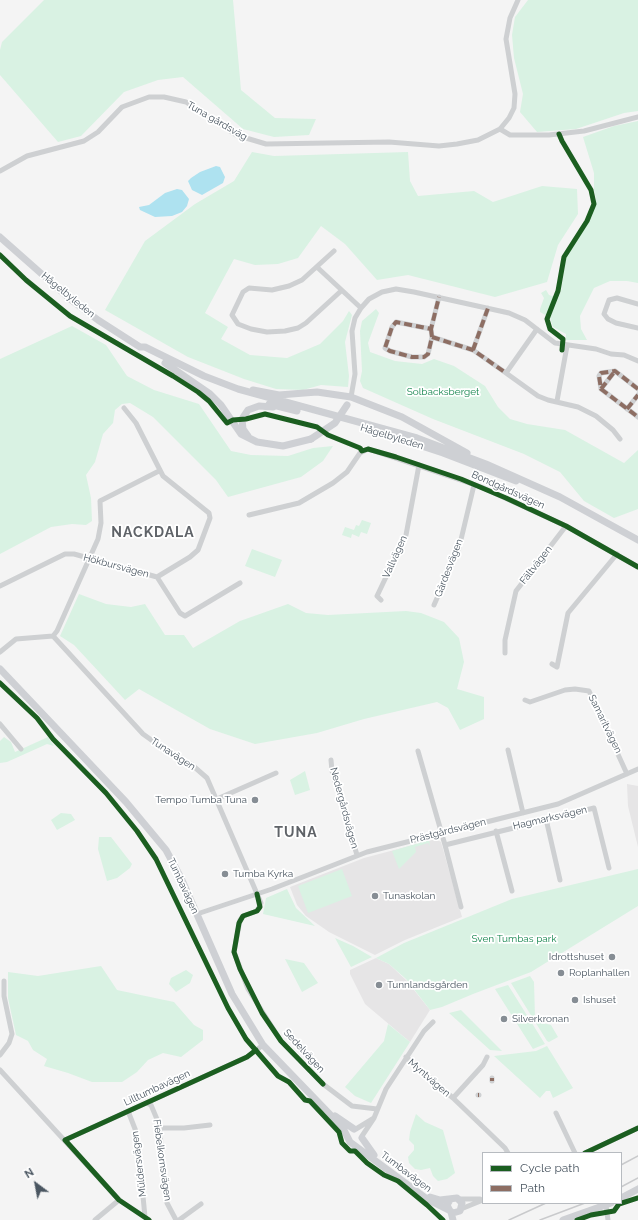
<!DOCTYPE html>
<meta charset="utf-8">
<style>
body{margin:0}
#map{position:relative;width:638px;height:1220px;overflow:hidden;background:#f4f4f4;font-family:Raleway,sans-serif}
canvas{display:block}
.legend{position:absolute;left:482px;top:1152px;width:140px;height:52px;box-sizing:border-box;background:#fff;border:1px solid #b7bbc0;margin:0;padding:5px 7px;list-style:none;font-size:12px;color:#4a5661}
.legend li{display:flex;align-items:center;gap:8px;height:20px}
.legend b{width:20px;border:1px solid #b7bbc0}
.north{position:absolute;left:16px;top:1164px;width:40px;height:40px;-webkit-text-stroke:3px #fff;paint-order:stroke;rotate:328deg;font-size:11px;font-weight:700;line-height:16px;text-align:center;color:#4a5661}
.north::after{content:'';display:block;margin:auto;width:14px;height:18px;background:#4a5661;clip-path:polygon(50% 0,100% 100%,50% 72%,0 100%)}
</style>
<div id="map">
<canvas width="638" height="1220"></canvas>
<ul class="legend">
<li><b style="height:5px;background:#1b5e20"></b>Cycle path</li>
<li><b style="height:5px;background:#8d6e63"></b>Path</li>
</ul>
<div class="north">N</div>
</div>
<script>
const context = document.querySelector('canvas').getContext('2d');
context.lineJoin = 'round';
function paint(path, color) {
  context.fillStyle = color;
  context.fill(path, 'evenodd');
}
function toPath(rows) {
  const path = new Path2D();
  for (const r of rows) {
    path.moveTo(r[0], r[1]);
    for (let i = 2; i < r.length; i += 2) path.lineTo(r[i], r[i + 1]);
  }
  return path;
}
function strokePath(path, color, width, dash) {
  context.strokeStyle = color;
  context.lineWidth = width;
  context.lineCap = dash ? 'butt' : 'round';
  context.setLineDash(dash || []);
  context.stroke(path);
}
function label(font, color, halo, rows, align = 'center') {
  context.font = font + ' Raleway,sans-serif';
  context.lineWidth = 3.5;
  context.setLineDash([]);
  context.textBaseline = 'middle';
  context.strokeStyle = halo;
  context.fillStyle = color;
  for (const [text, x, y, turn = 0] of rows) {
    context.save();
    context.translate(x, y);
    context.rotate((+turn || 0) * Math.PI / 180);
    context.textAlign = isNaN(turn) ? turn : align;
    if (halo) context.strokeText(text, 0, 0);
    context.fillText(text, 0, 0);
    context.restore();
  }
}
const education = toPath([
 [627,784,638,786,638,847,628,806],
 [436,839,441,842,462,917,405,940,375,955,329,932,306,916,297,905,290,887,364,858],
 [376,958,389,964,406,980,430,1010,410,1042,365,1004,350,974,350,970]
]);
const green = toPath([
 [44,0,233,0,241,90,275,118,316,119,309,135,274,137,243,129,183,77,158,80,124,92,81,136,58,142,0,75,0,50,2,42],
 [528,0,638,0,638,111,624,113,576,129,537,132,520,112,523,94,514,58,512,35,515,17],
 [638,121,638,283,627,281,610,281,594,288,580,316,581,329,587,340,566,340,566,334,553,327,550,318,561,291,566,259,570,250,592,216,596,199,594,190,594,173,583,137,614,126],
 [252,152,274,156,408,152,410,181,418,196,474,191,493,202,542,186,577,189,578,214,558,245,547,282,495,297,408,275,377,280,345,244,321,226,298,258,278,264,255,265,234,259,205,313,228,327,221,339,250,355,287,358,320,344,343,321,349,311,352,315,345,342,349,376,348,387,321,385,303,390,276,389,244,379,188,357,105,310,145,241,195,204,234,181],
 [546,290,549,295,555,297,547,316,540,312,540,309,544,298,541,293],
 [376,309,379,313,368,343,370,352,395,361,422,364,434,359,454,366,485,386,498,407,510,419,527,424,565,430,624,463,638,450,638,509,614,518,584,501,560,472,524,454,433,419,363,388,360,381,362,371,360,331,362,321],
 [72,326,106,345,127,376,154,390,199,404,231,451,251,455,288,456,313,448,333,446,323,461,301,477,228,497,216,480,153,417,130,403,122,404,115,410,113,423,103,434,95,462,86,475,91,498,92,521,86,525,72,524,51,527,0,554,0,359],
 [362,520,371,523,367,534,361,532,359,537,352,534,351,538,342,535,345,527,354,530,356,525,359,526],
 [252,549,282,560,275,577,245,566],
 [79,594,106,604,131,607,145,604,165,635,184,635,193,648,240,621,288,604,306,613,328,615,406,611,421,613,444,622,459,638,464,662,457,689,484,697,484,719,460,730,448,708,437,702,364,719,317,733,255,744,210,729,139,689,125,700,74,645,60,636],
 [4,737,11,742,15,752,48,737,54,746,47,744,7,762,0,763,0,741],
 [305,771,310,790,295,795,290,780],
 [61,813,71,814,75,820,57,830,51,820],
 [99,837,111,837,132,864,130,868,117,878,107,881,98,849],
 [429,840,430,846,428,843,415,847,416,852,399,869,392,851],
 [342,869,352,896,308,913,298,886],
 [638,869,638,906,531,972,473,994,442,1007,430,1010,406,979,389,964,376,958,404,943,512,899],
 [287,889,296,908,315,926,263,914,266,898],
 [335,938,353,946,372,957,351,967],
 [285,959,304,963,318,983,302,992],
 [101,966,117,990,174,1002,194,1025,203,1030,203,1040,181,1057,163,1053,148,1060,137,1072,122,1082,92,1082,68,1073,44,1066,47,1059,33,1050,28,1041,16,1035,8,998,8,972,38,976],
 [186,970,193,975,190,983,176,992,169,984,171,978],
 [530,976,534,982,535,1017,539,1022,551,1025,558,1037,549,1042,547,1041,511,983],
 [508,985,545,1044,533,1049,495,989],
 [461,1010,502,1051,490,1050,449,1013],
 [388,1024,410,1042,371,1103,355,1096,345,1087,384,1041],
 [547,1046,573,1088,553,1098,550,1091,546,1091,540,1098,494,1056,536,1051],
 [416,1114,425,1122,443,1130,455,1173,447,1179,438,1181,433,1176,430,1168,421,1170,415,1169,409,1163,408,1157,414,1150,414,1145,409,1140,410,1132]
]);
const water = toPath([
 [216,166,220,167,225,177,223,183,202,195,192,190,188,181,191,178,200,172],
 [177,189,182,190,189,199,187,206,182,212,172,216,155,217,140,210,139,207,149,205,165,193]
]);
const minor = toPath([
 [500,129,510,135,549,135,584,131,638,117],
 [0,171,27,156,84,141,98,132,122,107,149,97,164,97,186,102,236,135,266,144,389,142,439,146,457,144,478,140,500,129,509,118,514,108,515,94,506,39,510,18,518,0],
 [334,251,302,280,289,286,272,290,249,288,243,292,232,315,238,324,251,329,267,332,285,331,298,328,306,323,341,291],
 [318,268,361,308],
 [638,304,617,298,609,300,604,314,608,319,616,323,638,328],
 [431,329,432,337,428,354,424,357,412,357,390,351,385,348,392,327,396,322,431,329,439,297],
 [537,329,506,373,538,396,548,400,578,407,596,416,613,430,620,439],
 [432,337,473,350,506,373],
 [473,350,488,308],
 [601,389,615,371],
 [638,389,615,371,601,373,599,376,601,389,638,417],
 [351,397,355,374,352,331,355,318,361,308,369,299,382,292,396,289,414,292,509,313,525,320,555,343,596,349,611,354,624,355,638,361],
 [557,401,567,346],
 [627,409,638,395],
 [249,515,299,503,333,483,347,472,360,453,368,449,481,487,566,526,638,567],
 [157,577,180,613,185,616,240,583],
 [0,586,65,554,74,554,157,577,190,557,198,550,210,518,209,513,163,476,136,423,124,408],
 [381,600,377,596,406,535,419,465],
 [434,605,459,548,474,485],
 [53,636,143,734,168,752,191,764,207,778,261,903,257,911,243,916,240,920,234,952,248,989,281,1041,323,1084,352,1106,377,1109],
 [0,652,16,639,53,636,57,631,98,539,101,523,100,501,159,471],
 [505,653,505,640,516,591,566,526],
 [552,664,557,667,568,613,617,554],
 [525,700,530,702,565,690,575,689,589,691,627,774],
 [0,724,21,749],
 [508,750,523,813],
 [418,751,445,845,461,907],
 [331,760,332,771,357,855],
 [217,799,276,773],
 [546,819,560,880],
 [496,831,512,891],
 [445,845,594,808,609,868],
 [197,914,272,889,367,852,558,804,638,769],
 [0,1055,9,1043,12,1034,4,996,4,981],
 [406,1057,453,1098,505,1148,508,1153],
 [0,1070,119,1200,149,1220],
 [492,1078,492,1081],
 [478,1095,479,1095],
 [453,1098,483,1065,487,1057],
 [146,1103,151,1105,159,1124,167,1203,176,1220],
 [128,1111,137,1134,145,1217],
 [556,1113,575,1153],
 [374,1118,386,1089,424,1031,433,1022],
 [160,1128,184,1128,210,1125],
 [356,1129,374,1118,362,1136],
 [65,1140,247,1057,263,1045],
 [585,1153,638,1128],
 [460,1199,480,1199],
 [606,1205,608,1220],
 [461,1209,483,1200],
 [95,1220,119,1200],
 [179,1220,201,1204]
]);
const secondary = toPath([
 [0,237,70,299,98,320,140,347,145,347,204,376,238,389,417,438,486,464,560,497,638,540],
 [165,363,210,394,221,405,241,434,257,442,283,446,311,439],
 [253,390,279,395,317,392,351,397,402,417,467,453],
 [269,404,297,411],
 [373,430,443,453,516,481],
 [248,436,243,429,242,419,248,410,259,406,273,407],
 [0,669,126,802,166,850,181,878,232,994,263,1045,343,1128,350,1142,427,1199,449,1210],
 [335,1116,354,1129],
 [362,1138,374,1155],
 [430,1197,440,1200,457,1198,462,1203,460,1211,453,1213,450,1211,447,1205,450,1200],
 [621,1198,638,1189],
 [451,1212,453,1220],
 [563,1220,611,1203]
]);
const rail = toPath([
 [621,1165,638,1156],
 [621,1187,638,1178],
 [509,1220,546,1203],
 [540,1220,585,1203]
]);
const secondaryBridge = toPath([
 [311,439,335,423,347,405]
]);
const quiet = toPath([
 [431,329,432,337,428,354,424,357,412,357,390,351,385,348,392,327,396,322,431,329,439,297],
 [432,337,473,350,506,373],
 [473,350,488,308],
 [601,389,615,371],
 [638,389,615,371,601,373,599,376,601,389,638,417],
 [627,409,638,395],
 [492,1078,492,1081],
 [478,1095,479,1095]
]);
const cycleway = toPath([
 [559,134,562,141,591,190,594,204,587,221,564,257,558,291,547,319,550,329,563,339,562,350],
 [0,255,26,280,70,316,173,376,198,392,209,401,227,423,233,420,246,419,265,414,317,427,328,435,360,448,362,451,368,449,396,457,461,479,506,498,566,526,638,567],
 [0,683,37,718,53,739,106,793,137,831,156,859,228,1008,246,1039,278,1076,289,1082,305,1100,310,1101,339,1132,342,1143,350,1151,355,1151,367,1163,384,1175,398,1181,427,1205,443,1220],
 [257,894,260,907,257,911,243,916,239,923,234,952,240,969,262,1013,281,1041,323,1084],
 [585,1153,638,1128],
 [149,1220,119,1200,65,1140,247,1057,256,1050],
 [577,1220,591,1215,614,1211,619,1204,638,1198]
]);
const markers = [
 [255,800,4,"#868d94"],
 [225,874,4,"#868d94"],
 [375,896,4,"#868d94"],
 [612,957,4,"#868d94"],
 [561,973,4,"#868d94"],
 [379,985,4,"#868d94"],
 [575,1000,4,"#868d94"],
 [504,1019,4,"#868d94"]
];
const streetNames = [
 ["Tuna gårdsväg",217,121,30],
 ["Hågelbyleden",68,295,39],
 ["Hågelbyleden",392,437,17],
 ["Bondgårdsvägen",508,490,24],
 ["Vallvägen",395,557,-66],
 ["Fältvägen",536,565,-52],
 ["Hökbursvägen",116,566,15],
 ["Gärdesvägen",449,568,-69],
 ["Samaritvägen",605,724,64],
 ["Tunavägen",173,754,33],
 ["Nedergårdsvägen",344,808,75],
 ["Hagmarksvägen",550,818,-13],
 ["Prästgårdsvägen",448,831,-14],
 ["Tumbavägen",183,886,65],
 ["Sedelvägen",304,1051,47],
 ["Myntvägen",429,1078,41],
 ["Lilltumbavägen",157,1088,-25],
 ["Fiebelkornsvägen",162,1160,82],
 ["Müldersvägen",139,1164,-97],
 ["Tumbavägen",406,1172,37]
];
const parkNames = [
 ["Solbacksberget",443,392],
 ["Sven Tumbas park",514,939]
];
const poiNames = [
 ["Tempo Tumba Tuna",247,800,"right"],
 ["Tumba Kyrka",233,874],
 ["Tunaskolan",383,896],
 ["Idrottshuset",604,957,"right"],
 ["Roplanhallen",569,973],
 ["Tunnlandsgården",387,985],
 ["Ishuset",583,1000],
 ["Silverkronan",512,1019]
];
const districtNames = [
 ["NACKDALA",153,533],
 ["TUNA",296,833]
];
paint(education, '#e6e5e6');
paint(green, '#d9f2e3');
paint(water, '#aee2f0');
strokePath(minor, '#ced0d2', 5);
strokePath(secondary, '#ced0d4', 7);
strokePath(rail, '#c9cacc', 1.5);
strokePath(secondaryBridge, '#ced0d4', 7);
strokePath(quiet, '#8d6e63', 4, [8, 4]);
strokePath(cycleway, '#1b5e20', 5);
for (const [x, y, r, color] of markers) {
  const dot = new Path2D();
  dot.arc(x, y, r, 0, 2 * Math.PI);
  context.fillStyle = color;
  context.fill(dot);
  strokePath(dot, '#fff', 1.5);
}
label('10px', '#4a5661', '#fff', streetNames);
label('10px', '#17864f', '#fff', parkNames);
label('10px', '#4a5661', '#fff', poiNames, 'left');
context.letterSpacing = '1px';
label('bold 14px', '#5f6368', '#fff', districtNames);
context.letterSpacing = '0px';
</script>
